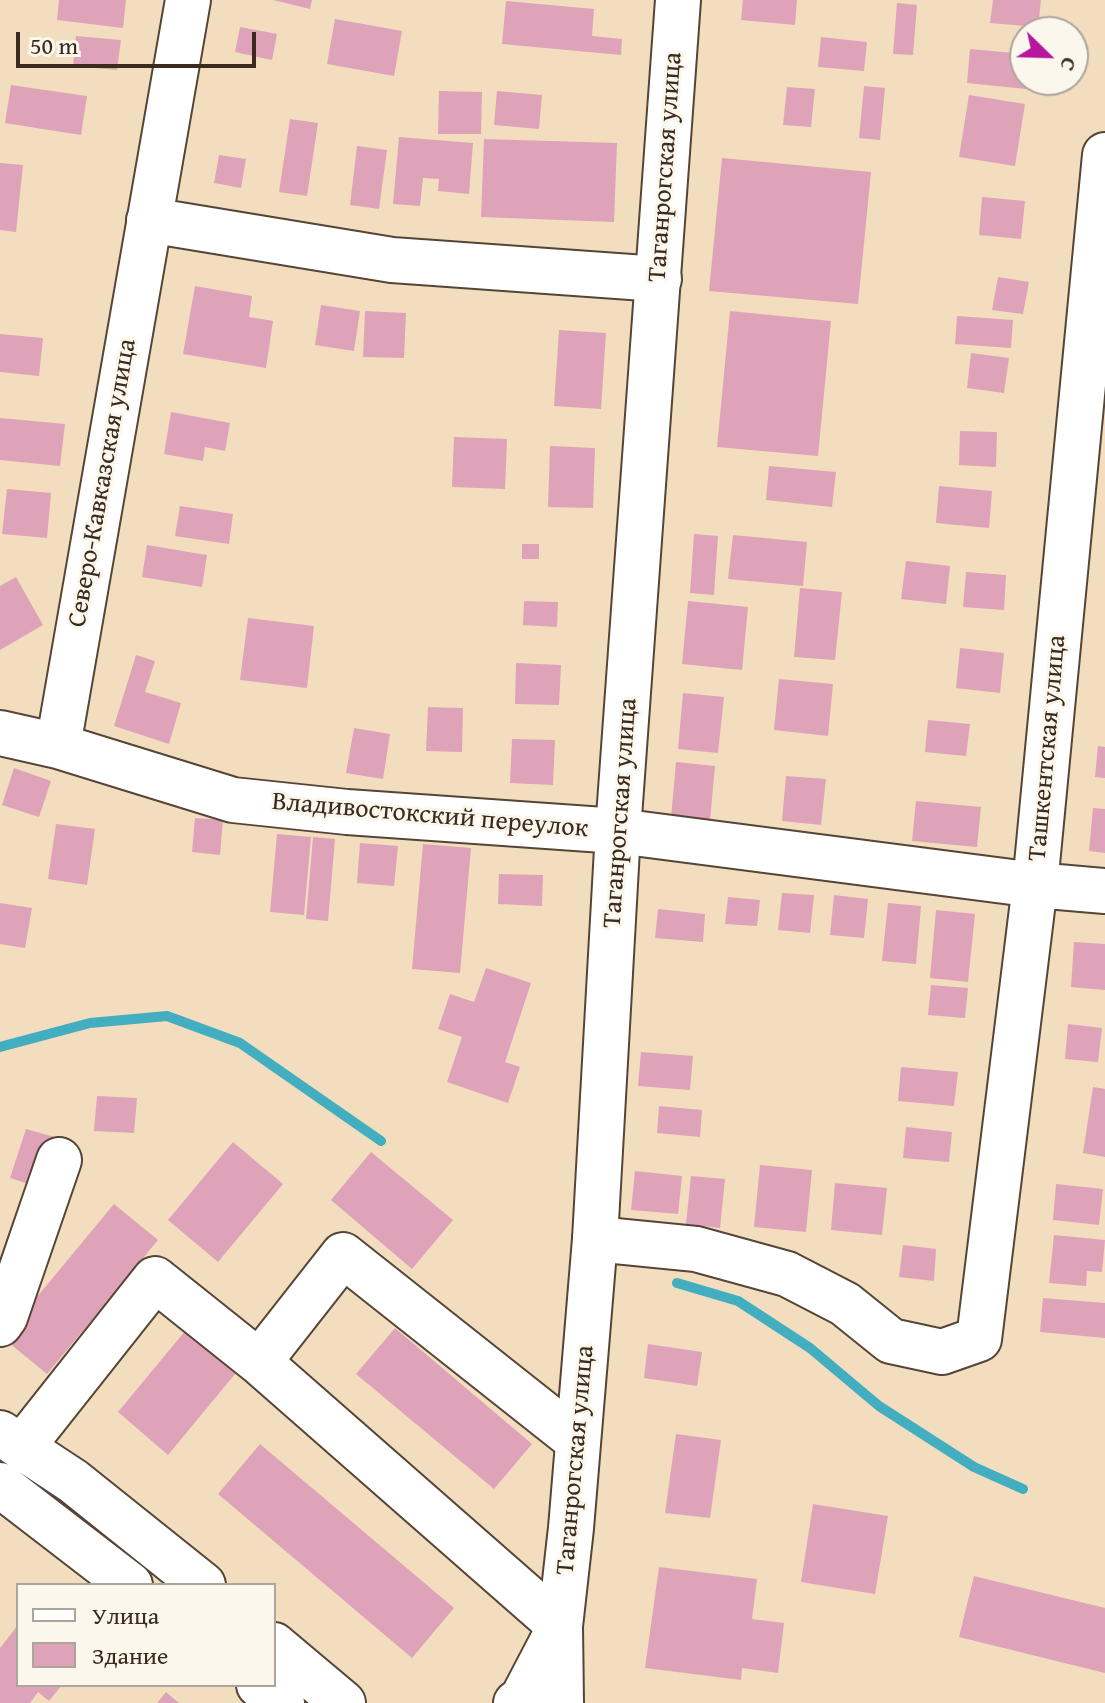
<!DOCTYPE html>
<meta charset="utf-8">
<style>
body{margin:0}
#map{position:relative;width:1105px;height:1703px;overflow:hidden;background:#f2ddbe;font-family:"Gentium Book Plus",serif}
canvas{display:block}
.legend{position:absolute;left:16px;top:1583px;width:260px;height:104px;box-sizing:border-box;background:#fbf7ec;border:2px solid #aea59a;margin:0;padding:10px 14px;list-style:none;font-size:24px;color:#3b2a1e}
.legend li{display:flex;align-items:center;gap:16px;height:40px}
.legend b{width:40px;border:2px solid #aea59a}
.north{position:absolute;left:1009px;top:16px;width:80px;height:80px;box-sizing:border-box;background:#fbf7ec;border:2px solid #aea59a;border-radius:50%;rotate:113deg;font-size:22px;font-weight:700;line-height:32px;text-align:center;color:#3b2a1e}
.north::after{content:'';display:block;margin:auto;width:28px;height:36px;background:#b5179e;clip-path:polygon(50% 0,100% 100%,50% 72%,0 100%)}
.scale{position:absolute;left:16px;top:32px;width:240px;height:36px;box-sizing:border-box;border:4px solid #3b2a1e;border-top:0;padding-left:10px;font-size:24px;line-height:28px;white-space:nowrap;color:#3b2a1e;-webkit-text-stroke:6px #fbf7ec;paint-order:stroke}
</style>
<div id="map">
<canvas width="1105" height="1703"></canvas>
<ul class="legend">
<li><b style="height:10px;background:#fff"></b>Улица</li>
<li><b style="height:22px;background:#dfa3b9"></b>Здание</li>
</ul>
<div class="north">С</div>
<div class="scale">50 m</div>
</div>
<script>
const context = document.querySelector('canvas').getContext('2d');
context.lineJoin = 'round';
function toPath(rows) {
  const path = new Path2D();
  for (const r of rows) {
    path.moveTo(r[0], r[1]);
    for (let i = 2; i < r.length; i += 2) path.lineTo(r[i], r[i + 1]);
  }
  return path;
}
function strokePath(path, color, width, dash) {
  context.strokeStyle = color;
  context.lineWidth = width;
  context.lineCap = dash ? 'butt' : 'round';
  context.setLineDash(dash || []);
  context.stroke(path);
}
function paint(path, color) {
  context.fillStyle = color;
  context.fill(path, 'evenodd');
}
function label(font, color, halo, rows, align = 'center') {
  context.font = font + ' "Gentium Book Plus",serif';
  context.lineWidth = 6;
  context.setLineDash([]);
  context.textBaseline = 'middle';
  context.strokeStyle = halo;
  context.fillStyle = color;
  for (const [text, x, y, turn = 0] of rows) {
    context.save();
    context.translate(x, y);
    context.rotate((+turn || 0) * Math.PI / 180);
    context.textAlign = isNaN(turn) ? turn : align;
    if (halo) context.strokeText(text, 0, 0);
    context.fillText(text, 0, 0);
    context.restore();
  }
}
const stream = toPath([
 [0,1047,90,1023,167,1016,240,1043,381,1141],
 [677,1283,738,1301,810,1348,879,1406,974,1467,1023,1489]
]);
const building = toPath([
 [59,0,126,0,123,28,57,20],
 [273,0,312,0,310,9],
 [743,0,797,0,795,25,741,20],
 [993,0,1041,0,1038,27,990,23],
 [506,1,594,9,592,36,622,39,621,55,502,44],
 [897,3,917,5,913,55,893,54],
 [335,19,402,31,394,76,327,64],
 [240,27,277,34,272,60,235,52],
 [76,36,121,40,117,70,73,66],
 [821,37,867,42,864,71,818,67],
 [970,49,1025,54,1025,80,1046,80,1045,91,967,83],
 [11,85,87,96,81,135,5,123],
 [864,86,885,88,880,140,859,138],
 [787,87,815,89,811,127,783,125],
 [439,91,482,92,481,134,438,134],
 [497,91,542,95,539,129,494,125],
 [969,95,1025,104,1015,166,959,157],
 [290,119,318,123,307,196,279,192],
 [399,137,473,143,469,194,438,191,439,179,423,178,420,206,393,204],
 [484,139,617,143,614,222,481,217],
 [357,146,387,150,379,209,350,205],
 [219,155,246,159,241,188,214,183],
 [722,158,871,172,858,304,709,291],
 [0,163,23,165,16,232,0,230],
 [982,197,1025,201,1021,239,979,235],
 [998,277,1029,282,1023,314,992,310],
 [195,286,252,296,249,317,273,321,266,368,183,354],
 [321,305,360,311,354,351,315,345],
 [365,311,406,313,404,358,363,357],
 [730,311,831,321,818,456,717,447],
 [957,316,1013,320,1011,348,955,344],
 [559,330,606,333,601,409,554,406],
 [0,334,43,338,39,376,0,372],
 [971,353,1009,358,1004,393,967,388],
 [171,412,230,423,225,451,205,447,203,461,164,454],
 [0,418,65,424,60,466,0,460],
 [960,431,997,432,996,467,959,465],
 [454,437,507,439,505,489,452,487],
 [550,446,595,448,593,508,548,507],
 [769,466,836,472,832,507,766,500],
 [939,486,992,491,989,528,936,523],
 [7,489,51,493,47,538,2,534],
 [180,506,233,514,229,544,175,536],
 [694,534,718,536,714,595,690,593],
 [733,535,807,542,803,586,728,579],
 [522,544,539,544,539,559,522,559],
 [147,545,207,555,202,587,142,577],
 [906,561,950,566,946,604,901,599],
 [966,572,1006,575,1004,610,963,607],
 [16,577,43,625,0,650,0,586],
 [800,588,842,592,835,660,794,657],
 [524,601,558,602,557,627,523,625],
 [688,601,748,607,742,670,682,664],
 [248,618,314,626,307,688,240,680],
 [960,648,1004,653,1000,693,956,688],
 [136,655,155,661,145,692,181,703,169,744,114,726],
 [516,663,561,665,559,705,515,704],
 [779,679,833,684,828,736,774,730],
 [683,693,724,697,718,753,678,749],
 [428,707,463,708,462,752,426,751],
 [928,720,970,724,966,756,925,752],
 [354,728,390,734,383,779,346,773],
 [512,739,555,740,553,785,510,783],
 [1098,746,1105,747,1105,778,1095,777],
 [676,762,715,766,710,821,671,818],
 [14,768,51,781,39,817,2,805],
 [786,776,826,779,821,825,782,821],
 [916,801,981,807,977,847,912,841],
 [1093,808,1105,809,1105,853,1089,851],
 [195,818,223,820,220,855,192,852],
 [56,824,95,829,87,885,48,879],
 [277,834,311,837,304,915,270,912],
 [313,837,335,839,328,921,306,919],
 [360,843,398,846,394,886,357,883],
 [423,844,471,848,460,973,412,969],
 [499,874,543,875,542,906,498,904],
 [782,893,814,895,810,933,778,930],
 [834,895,868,899,864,938,830,935],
 [728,897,760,900,757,926,725,924],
 [0,903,32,908,25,948,0,944],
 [888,903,921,906,916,964,882,961],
 [658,909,705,914,703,942,655,938],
 [936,910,975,914,968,982,930,978],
 [1074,942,1105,944,1105,990,1071,987],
 [486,968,531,983,505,1062,520,1067,508,1103,447,1082,462,1037,438,1029,450,994,474,1002],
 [931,985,968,988,965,1018,928,1015],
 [1068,1024,1102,1028,1098,1062,1065,1059],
 [641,1052,693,1056,690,1090,638,1086],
 [901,1067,958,1072,954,1106,898,1101],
 [1093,1087,1105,1089,1105,1157,1083,1153],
 [97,1096,137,1098,134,1133,94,1131],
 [659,1106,702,1110,700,1137,657,1133],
 [906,1127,952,1132,949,1162,903,1158],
 [26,1129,54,1137,38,1187,10,1178],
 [233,1142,283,1184,218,1262,168,1220],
 [371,1152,453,1220,412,1269,331,1200],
 [760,1165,812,1170,806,1232,754,1227],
 [635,1171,682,1176,678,1214,631,1210],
 [691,1176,725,1179,720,1228,686,1224],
 [835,1183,887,1188,882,1235,831,1230],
 [1056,1184,1103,1189,1099,1225,1053,1220],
 [114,1204,158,1240,47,1374,3,1338],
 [1054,1235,1105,1240,1102,1272,1087,1271,1086,1286,1049,1283],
 [903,1245,936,1249,934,1281,899,1277],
 [1043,1298,1105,1303,1105,1338,1040,1332],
 [190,1325,240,1368,168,1455,118,1412],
 [395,1328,532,1444,494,1489,356,1374],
 [648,1344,702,1352,697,1386,644,1378],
 [676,1434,721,1440,710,1518,665,1513],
 [260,1444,454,1608,412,1658,218,1494],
 [813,1504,888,1516,875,1594,801,1582],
 [659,1567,757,1579,752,1619,784,1623,778,1673,742,1668,741,1680,645,1668],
 [974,1576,1105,1608,1105,1673,959,1637],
 [18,1625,18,1685,62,1685,49,1701,38,1692,30,1703,0,1703,0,1648],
 [166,1692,179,1703,157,1703]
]);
const minor = toPath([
 [149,220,392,260,659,279],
 [0,733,58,746,233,800,347,812,618,831,1035,885,1105,891],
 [58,746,188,0],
 [595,1239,696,1249,787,1274,845,1304,891,1341,942,1352,979,1339,1035,885,1105,155],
 [0,1324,5,1317,59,1160],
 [259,1362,343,1255,578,1441],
 [22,1447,155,1279,259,1362,560,1626]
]);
const major = toPath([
 [0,1433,73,1481,203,1585],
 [0,1485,130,1585],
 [274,1645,343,1703],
 [259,1685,282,1703],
 [516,1703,522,1699,557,1632],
 [561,1703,560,1626,571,1528,595,1239,618,831,678,0]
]);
const streetNames = [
 ["Таганрогская улица",666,167,-86],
 ["Северо-Кавказская улица",103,483,-80],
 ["Ташкентская улица",1048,748,-85],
 ["Таганрогская улица",621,813,-86],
 ["Владивостокский переулок",430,816,5],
 ["Таганрогская улица",576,1460,-85]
];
strokePath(stream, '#42aec0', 10);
paint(building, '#dfa3b9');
strokePath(minor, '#564536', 48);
strokePath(major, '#564536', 48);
strokePath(minor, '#fff', 44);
strokePath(major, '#fff', 44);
label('26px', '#3b2a1e', '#fbf7ec', streetNames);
</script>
